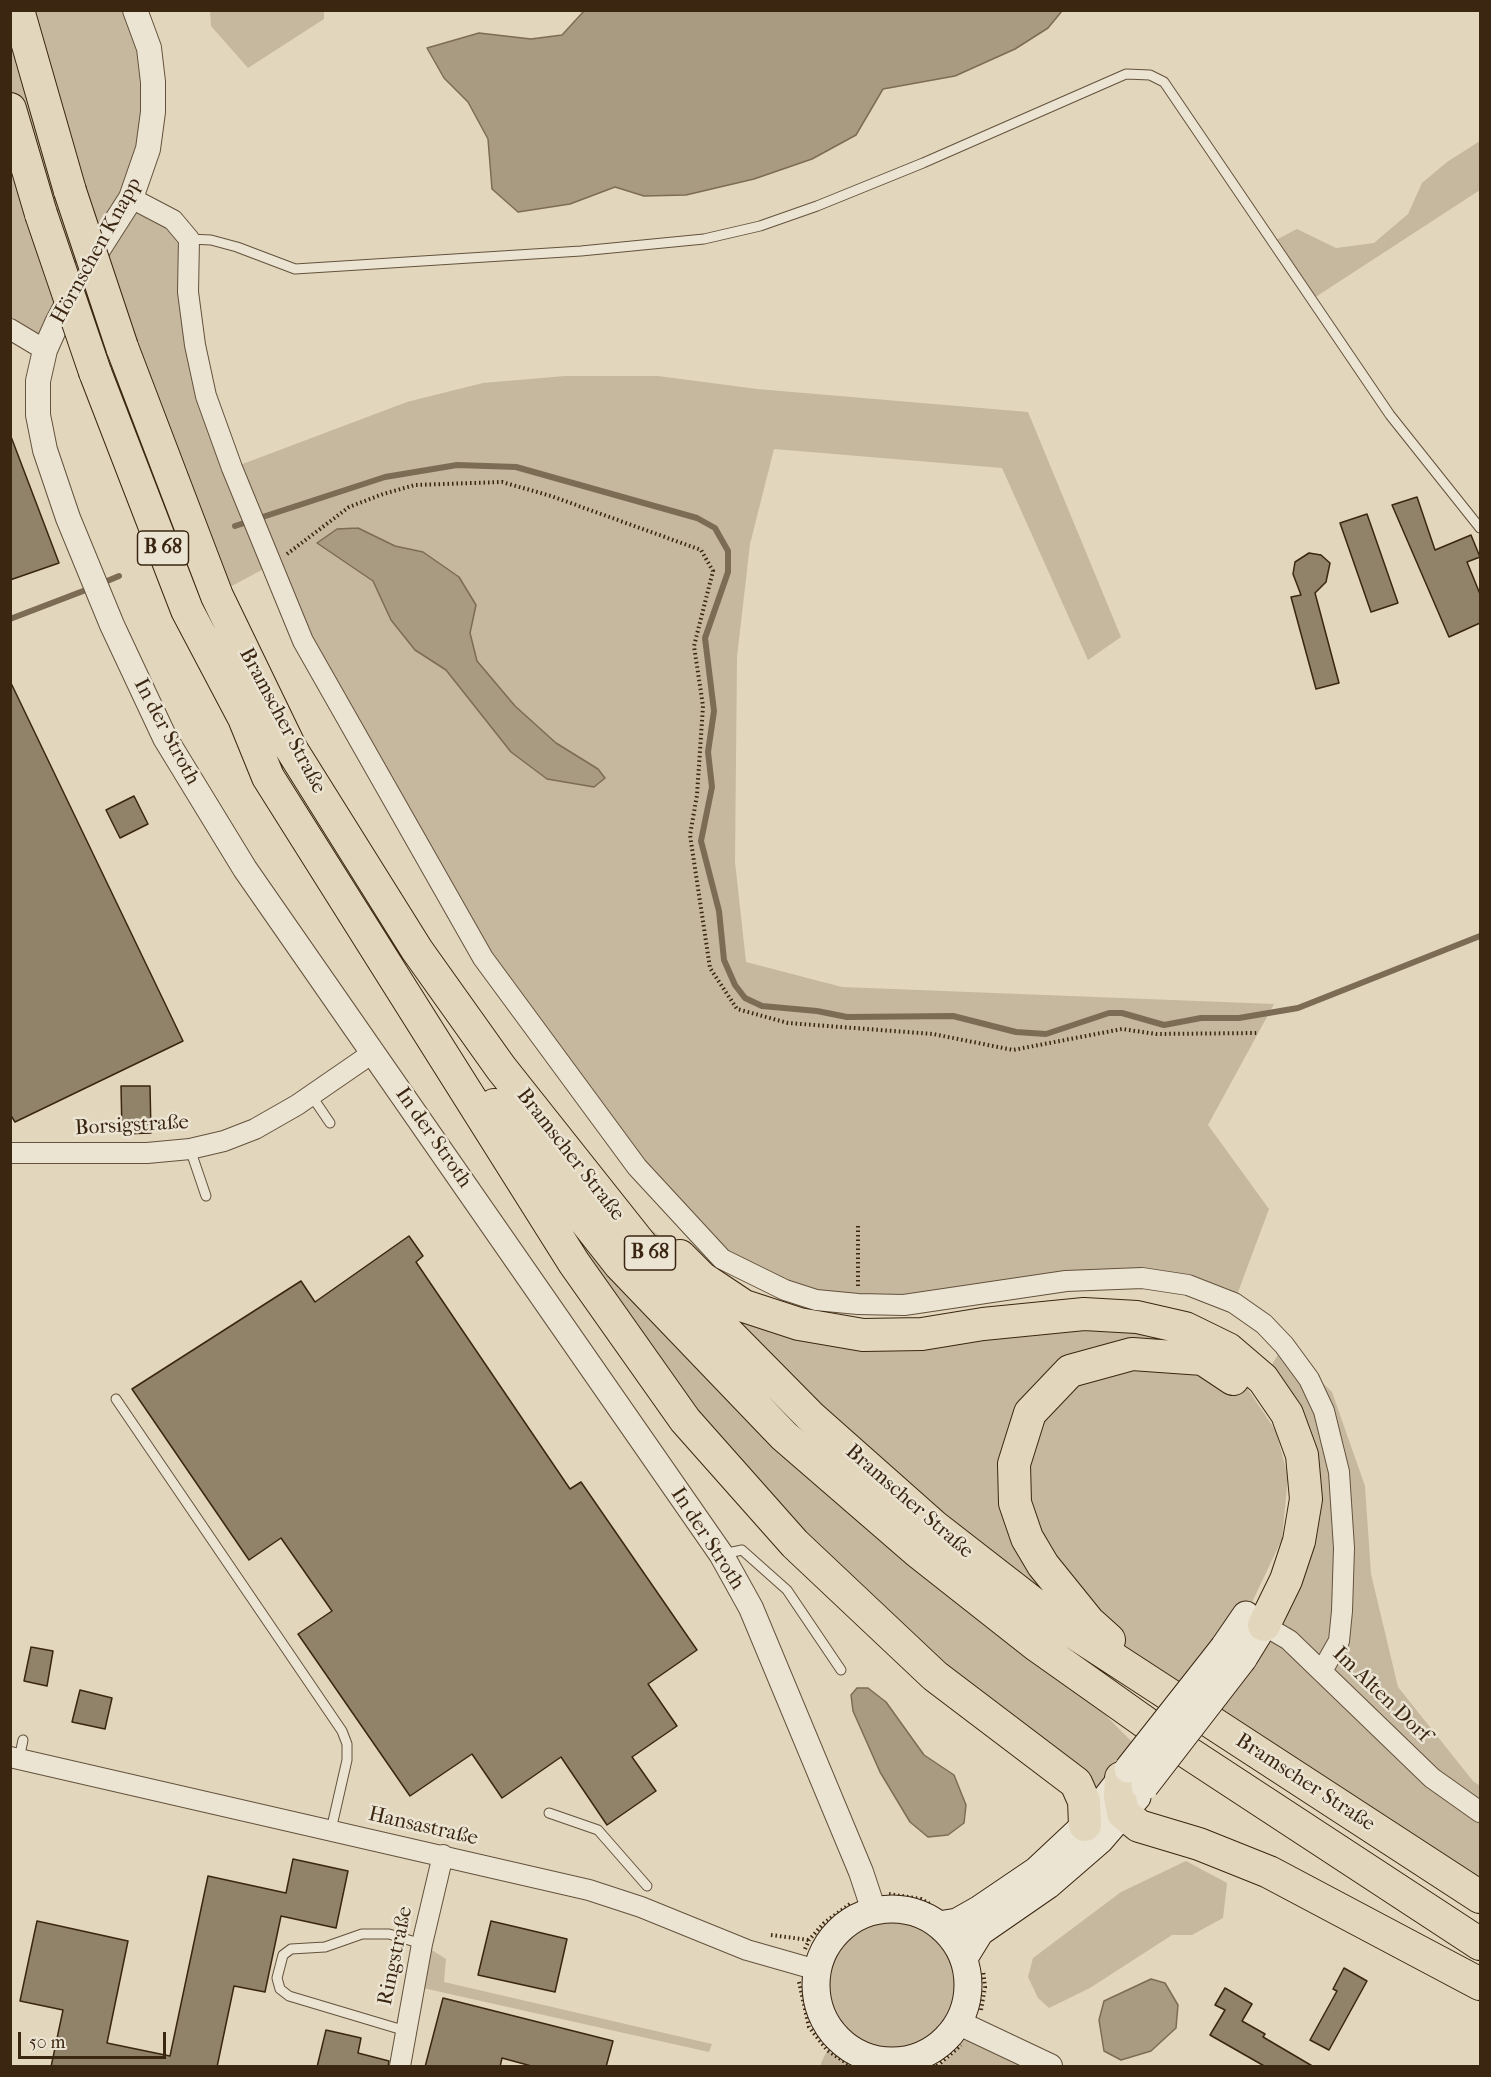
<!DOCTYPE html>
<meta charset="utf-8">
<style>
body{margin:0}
#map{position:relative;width:1491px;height:2077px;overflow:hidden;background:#e2d6bc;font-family:"IM FELL French Canon",serif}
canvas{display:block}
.frame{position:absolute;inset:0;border:12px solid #3a2611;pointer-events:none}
.scale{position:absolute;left:18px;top:2032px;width:148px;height:27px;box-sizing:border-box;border:3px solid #3a2611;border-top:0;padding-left:8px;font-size:18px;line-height:21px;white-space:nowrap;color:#3a2611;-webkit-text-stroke:4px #ece4d3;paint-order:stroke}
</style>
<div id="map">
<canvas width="1491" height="2077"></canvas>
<div class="frame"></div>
<div class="scale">50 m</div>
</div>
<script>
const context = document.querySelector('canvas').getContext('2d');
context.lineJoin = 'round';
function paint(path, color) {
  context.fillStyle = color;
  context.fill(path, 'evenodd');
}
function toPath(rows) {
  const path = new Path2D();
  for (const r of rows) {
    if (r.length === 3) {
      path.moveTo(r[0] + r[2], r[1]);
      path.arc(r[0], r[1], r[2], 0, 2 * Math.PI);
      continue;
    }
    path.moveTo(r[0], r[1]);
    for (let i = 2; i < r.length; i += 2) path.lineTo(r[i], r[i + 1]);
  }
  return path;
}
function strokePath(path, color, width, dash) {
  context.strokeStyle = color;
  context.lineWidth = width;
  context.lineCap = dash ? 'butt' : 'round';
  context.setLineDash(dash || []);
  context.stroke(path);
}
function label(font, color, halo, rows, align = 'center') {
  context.font = font + ' "IM FELL French Canon",serif';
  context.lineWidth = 5;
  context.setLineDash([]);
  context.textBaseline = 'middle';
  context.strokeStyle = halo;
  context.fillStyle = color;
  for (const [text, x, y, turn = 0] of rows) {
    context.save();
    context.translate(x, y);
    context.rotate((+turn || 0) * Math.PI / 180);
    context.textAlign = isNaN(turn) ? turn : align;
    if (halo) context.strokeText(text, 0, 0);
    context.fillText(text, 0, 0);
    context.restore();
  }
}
const green = toPath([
 [11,11,135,11,149,48,131,198,189,239,188,292,232,468,407,402,483,383,565,376,658,376,757,389,1028,412,1121,637,1088,660,1002,468,774,449,750,544,737,657,735,862,746,962,842,987,1274,1004,1208,1125,1269,1209,1234,1303,1142,1278,858,1304,722,1259,483,958,271,565,187,610,70,300,45,350,11,329],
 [210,11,324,11,324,19,248,68,211,26],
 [1480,141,1480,190,1311,300,1272,242,1297,229,1336,248,1374,243,1408,214,1422,183,1447,162],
 [386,968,620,1265,784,1436,1036,1645,1142,1752,1084,1801,935,1676,685,1420],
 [601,1195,657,1234,702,1278,799,1324,1137,1317,1203,1359,1247,1388,1276,1431,1288,1477,1282,1539,1246,1615,1170,1694,935,1527],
 [1284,1345,1332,1392,1365,1486,1371,1574,1398,1687,1473,1781,1480,1786,1480,1897,1210,1721,1305,1497,1263,1379],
 [1186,1861,1227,1883,1223,1918,1192,1935,1172,1935,1090,1988,1049,2008,1038,1998,1028,1977,1033,1958,1121,1892],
 [893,1985,67],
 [422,1944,446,1959,444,1982,712,2044,709,2052,414,1986],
 [972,2029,1047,2066,937,2066,951,2056],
 [827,2050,851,2066,820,2066]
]);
const water = toPath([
 [584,11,584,10,1062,11,1048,28,1015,49,955,76,883,89,856,135,812,159,754,179,686,195,644,196,615,187,570,204,518,212,492,189,488,139,468,102,444,78,427,48,479,33,531,39,562,35,584,11],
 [358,528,395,546,423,552,459,577,476,605,470,633,477,661,515,706,556,743,598,769,605,778,594,787,547,779,511,752,446,670,415,650,391,620,373,581,317,543,337,529,358,528],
 [857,1688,868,1688,886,1702,924,1755,954,1775,966,1805,964,1823,948,1835,928,1837,910,1822,880,1772,853,1711,851,1695,857,1688],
 [1151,1979,1165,1983,1178,2005,1176,2028,1151,2051,1121,2060,1104,2051,1099,2020,1104,2001,1151,1979]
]);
const stream = toPath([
 [235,526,385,477,457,465,516,467,697,518,715,528,728,551,728,572,705,638,714,711,708,752,712,787,701,841,719,911,724,960,735,985,745,998,762,1006,817,1011,847,1017,953,1016,1016,1032,1046,1034,1109,1013,1122,1013,1164,1025,1201,1018,1239,1018,1298,1008,1480,936],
 [100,584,119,576],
 [10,619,91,588]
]);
const building = toPath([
 [10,434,59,563,10,580,10,434],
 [1417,497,1435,550,1471,535,1480,557,1467,562,1480,594,1480,623,1449,637,1392,505,1417,497],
 [1367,514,1398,603,1371,612,1340,523,1367,514],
 [1309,553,1321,555,1330,563,1326,582,1315,593,1339,683,1316,689,1291,597,1301,595,1293,574,1295,562,1309,553],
 [10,681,183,1041,15,1122,10,1114,10,681],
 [134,796,148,824,120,838,106,810,134,796],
 [121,1086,150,1086,151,1133,122,1134,121,1086],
 [409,1236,423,1256,416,1262,570,1489,581,1482,697,1650,648,1684,677,1726,632,1757,656,1791,607,1825,561,1757,502,1798,472,1754,410,1796,298,1634,332,1611,281,1538,249,1560,132,1389,301,1281,315,1302,409,1236],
 [31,1647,53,1651,47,1686,24,1681,31,1647],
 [80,1690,112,1698,105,1729,72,1722,80,1690],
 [293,1859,348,1871,336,1928,281,1916,265,1992,234,1986,217,2067,51,2067,63,2010,20,2001,37,1921,128,1941,107,2043,170,2056,208,1876,286,1893,293,1859],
 [491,1921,567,1939,555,1992,478,1975,491,1921],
 [1344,1968,1367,1981,1329,2050,1310,2040,1337,1991,1333,1989,1344,1968],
 [1225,1988,1252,2004,1242,2021,1265,2034,1263,2037,1314,2067,1266,2067,1210,2035,1225,2010,1215,2005,1225,1988],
 [443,1998,613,2041,606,2067,535,2067,502,2058,500,2067,425,2067,443,1998],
 [326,2030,361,2038,358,2053,389,2061,388,2067,317,2067,326,2030]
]);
const path = toPath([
 [287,554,349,507,383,494,415,485,502,482,551,496,701,550,713,571,694,646,703,706,697,795,690,835,710,968,737,1009,788,1023,933,1034,1013,1050,1122,1029,1156,1034,1258,1033],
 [858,1286,858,1225],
 [889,1894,921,1899,930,1904],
 [771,1935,809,1940],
 [805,1949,809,1940,824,1923,850,1904],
 [799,1982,809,2027,827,2050,851,2066],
 [981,2010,985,1987,983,1970],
 [937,2066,961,2045]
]);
const service = toPath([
 [189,239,211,240,237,247,295,269,581,251,704,239,760,226,817,206,923,163,1126,74,1150,75,1164,82,1390,415,1480,528],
 [311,1095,330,1123],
 [190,1149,206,1196],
 [116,1399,342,1731,347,1744,347,1760,331,1830],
 [723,1554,742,1550,787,1590,841,1670],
 [19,1759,23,1740],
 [549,1813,598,1830,647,1886],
 [406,2031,289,1996,280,1989,277,1978,283,1955,291,1949,325,1947,362,1934,389,1934,422,1944]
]);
const minor = toPath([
 [131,198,173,220,189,239,188,292,195,345,206,396,232,468,303,641,483,958,637,1167,722,1259,785,1290,816,1300,858,1304,904,1305,1066,1281,1142,1278,1188,1285,1234,1303,1264,1324,1284,1345,1309,1379,1324,1411,1339,1472,1344,1548,1342,1611,1339,1641,1322,1671],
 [10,329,45,350],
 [10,1153,147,1153,190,1149,224,1141,255,1129,297,1105,374,1052],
 [1255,1620,1289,1640,1432,1778,1480,1812],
 [10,1757,589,1890,641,1907,747,1950,817,1970],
 [400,2066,422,1944,443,1855]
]);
const tertiary = toPath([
 [135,10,149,48,153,82,153,112,148,149,131,198,85,270,57,323,45,350,38,381,38,415,45,450,68,518,112,625,165,738,245,869,721,1554,751,1608,861,1872,874,1911],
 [959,2023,1050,2066]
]);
const secondary = toPath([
 [1224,1647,1246,1615],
 [1243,1659,1264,1625],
 [892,1985,76],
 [939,1925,957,1922,980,1909,1036,1871,1085,1825,1128,1770],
 [964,1958,980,1932,1048,1885,1100,1840,1137,1797]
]);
const trunk = toPath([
 [18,10,70,191],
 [10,109,41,214],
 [122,347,217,596,290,747,417,950,501,1068,643,1247,811,1417,935,1527,1056,1621,1480,1897],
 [95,372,187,610,244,718,268,777,574,1263,685,1420,795,1544,935,1676,1076,1783,1084,1801,1085,1825],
 [494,1105,620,1265,784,1436,918,1552,1036,1645,1187,1752,1480,1944],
 [680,1256,702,1278,744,1306,799,1324,863,1335,922,1334,983,1324,1084,1314,1137,1317,1185,1328,1228,1349,1263,1379,1287,1414,1302,1455,1306,1499,1299,1541,1286,1580,1264,1625],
 [1109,1640,1089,1622,1043,1565,1027,1538,1015,1503,1014,1464,1030,1413,1070,1371,1132,1354,1203,1359,1233,1379],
 [1121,1778,1120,1797,1123,1813,1139,1826,1199,1844,1269,1872,1480,1984]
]);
const secondaryBridge = toPath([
 [1128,1769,1224,1647],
 [1145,1786,1243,1659]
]);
const trunkBridge = toPath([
 [70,191,122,347],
 [41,214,95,372]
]);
const shields = [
 [163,548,51],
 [650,1253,51]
];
const shieldNames = [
 ["B 68",163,548],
 ["B 68",650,1253]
];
const streetNames = [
 ["Hörnschen Knapp",97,251,-61],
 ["Bramscher Straße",282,721,62],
 ["In der Stroth",166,732,62],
 ["Borsigstraße",132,1126,-3],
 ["In der Stroth",433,1138,55],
 ["Bramscher Straße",570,1155,52],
 ["Bramscher Straße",909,1502,41],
 ["In der Stroth",707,1539,57],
 ["Im Alten Dorf",1381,1695,44],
 ["Bramscher Straße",1305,1783,33],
 ["Hansastraße",423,1827,13],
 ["Ringstraße",396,1956,-78]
];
paint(green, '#c5b89f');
paint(water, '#a99a82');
strokePath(water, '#7d6c55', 1.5);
strokePath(stream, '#7d6c55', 6);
paint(building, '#91826a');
strokePath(building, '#3a2611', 1.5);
strokePath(service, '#64523c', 11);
strokePath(minor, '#64523c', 22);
strokePath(tertiary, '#64523c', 26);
strokePath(secondary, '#3a2611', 29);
strokePath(trunk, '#3a2611', 34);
strokePath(path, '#3a2611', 4, [1.5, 3]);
strokePath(service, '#ece4d3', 9);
strokePath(minor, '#ece4d3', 20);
strokePath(tertiary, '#ece4d3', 24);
strokePath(secondary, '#ece4d3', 27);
strokePath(trunk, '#e2d6bc', 32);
strokePath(secondaryBridge, '#3a2611', 29, []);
strokePath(trunkBridge, '#3a2611', 34, []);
strokePath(secondaryBridge, '#ece4d3', 27);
strokePath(trunkBridge, '#e2d6bc', 32);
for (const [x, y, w] of shields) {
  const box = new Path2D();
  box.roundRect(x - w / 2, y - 17, w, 34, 4.5);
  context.fillStyle = '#ece4d3';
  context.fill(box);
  strokePath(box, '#3a2611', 1.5);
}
label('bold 20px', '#3a2611', null, shieldNames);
label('21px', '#3a2611', '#ece4d3', streetNames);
</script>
